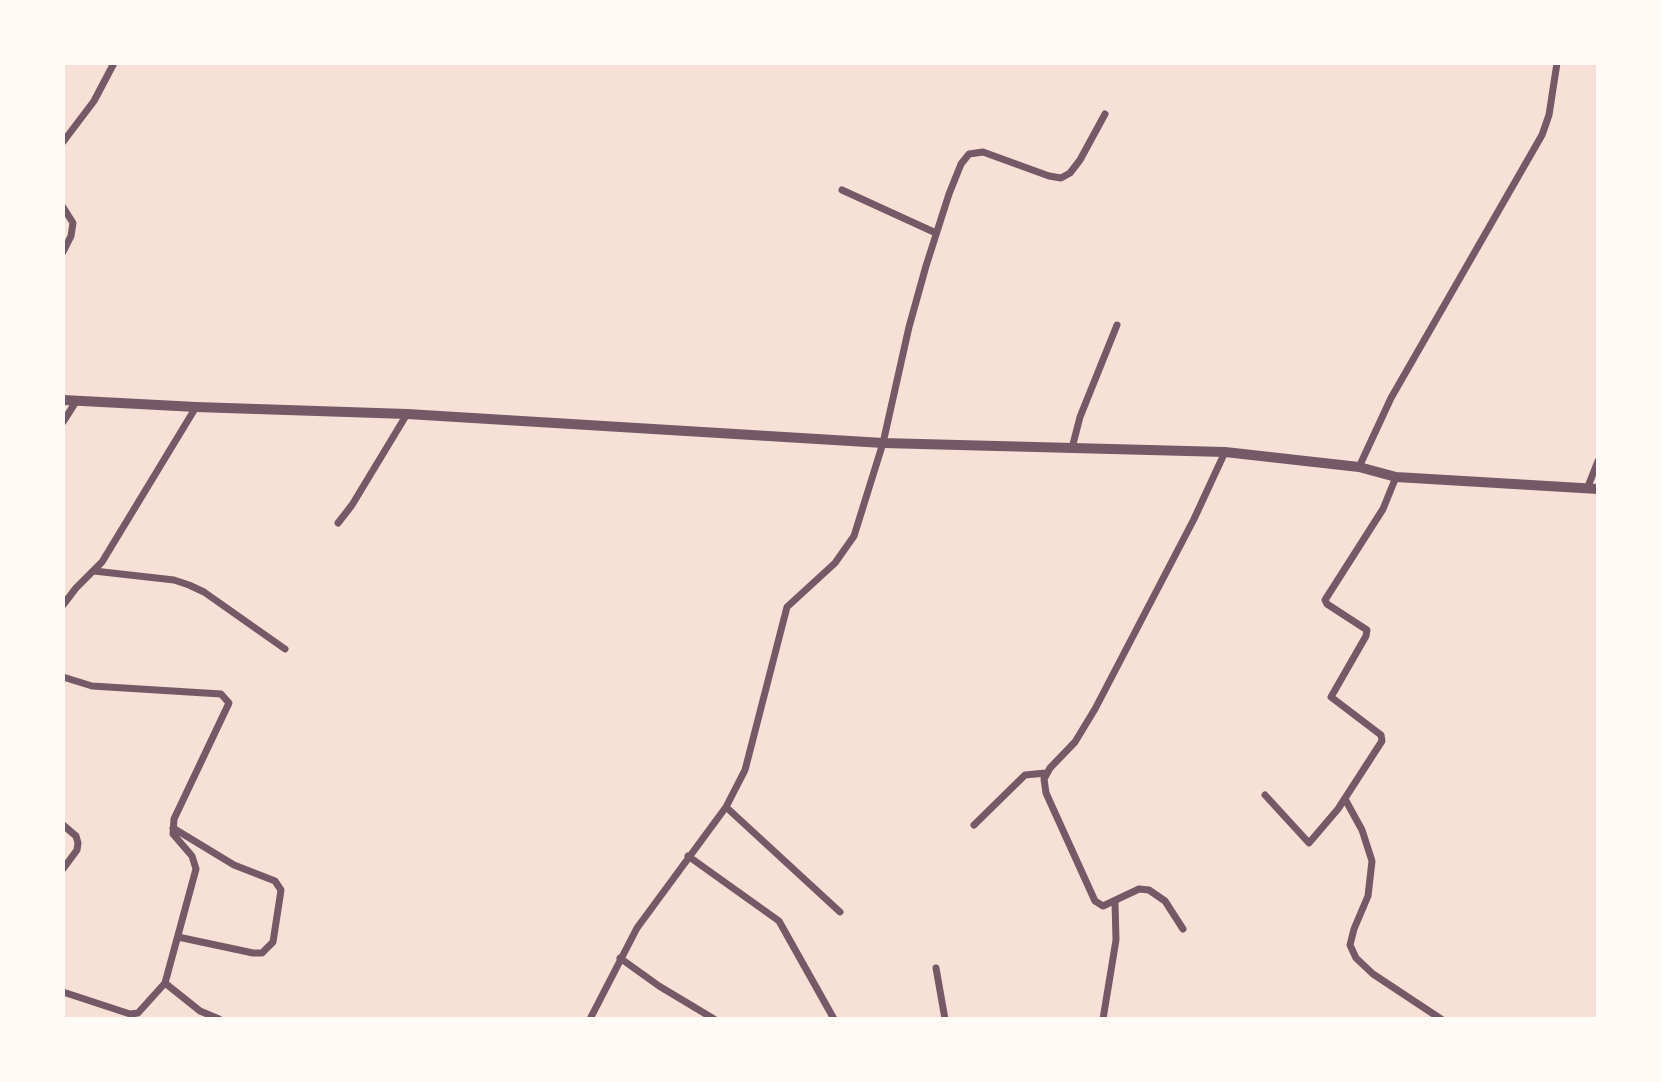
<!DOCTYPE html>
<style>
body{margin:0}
#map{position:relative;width:1661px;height:1082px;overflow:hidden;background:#f7e1d7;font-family:Bitter,serif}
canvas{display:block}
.frame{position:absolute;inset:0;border:65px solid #fffaf5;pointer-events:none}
</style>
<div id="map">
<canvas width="1661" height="1082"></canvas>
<div class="frame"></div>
</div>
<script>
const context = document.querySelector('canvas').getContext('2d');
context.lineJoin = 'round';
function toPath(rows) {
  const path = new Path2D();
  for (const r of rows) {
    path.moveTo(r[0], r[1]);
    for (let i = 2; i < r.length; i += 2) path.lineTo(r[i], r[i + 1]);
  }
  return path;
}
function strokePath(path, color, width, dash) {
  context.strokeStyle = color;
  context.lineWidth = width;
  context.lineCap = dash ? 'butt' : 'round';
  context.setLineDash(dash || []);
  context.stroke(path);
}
const minor = toPath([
 [63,142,94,101,114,63],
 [842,190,936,233],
 [63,207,73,223,71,236,63,252],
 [63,422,77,400],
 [1072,448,1080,417,1117,325],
 [1359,467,1391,398,1542,135,1549,115,1557,63],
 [1587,489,1598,461],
 [338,523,352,505,407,414],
 [94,571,174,580,189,585,204,592,285,649],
 [63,605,76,588,102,562,196,407],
 [63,677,92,686,221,694,229,703,174,819,173,834,192,856,196,869,165,983,138,1013,130,1014,63,992],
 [1265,795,1309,843,1338,809,1382,741,1381,735,1331,697,1366,636,1367,630,1327,604,1325,600,1383,509,1396,477],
 [1345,799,1362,830,1372,861,1368,896,1354,929,1350,945,1356,958,1373,974,1441,1019],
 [726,807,840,912],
 [63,825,76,836,78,843,77,850,63,869],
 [974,825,1025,775,1046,773],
 [173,828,234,865,275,881,281,890,273,942,262,953,253,953,178,937],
 [688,856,779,921,834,1019],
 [1183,929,1165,901,1149,890,1139,889,1103,906,1095,901,1046,793,1044,779,1050,768,1075,742,1095,709,1194,519,1225,452],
 [620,958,659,986,714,1019],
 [936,968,945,1019],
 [165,983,200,1011,219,1019],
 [590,1019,637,928,726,807,745,770,787,607,835,563,854,536,883,443,909,327,926,266,949,194,961,164,969,154,983,152,1049,176,1061,178,1070,173,1080,160,1105,114],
 [1103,1019,1116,940,1115,902]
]);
const tertiary = toPath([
 [63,400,196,407,407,414,883,443,1225,452,1359,467,1396,477,1598,489]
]);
strokePath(minor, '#755966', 7);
strokePath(tertiary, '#755966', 10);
</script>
